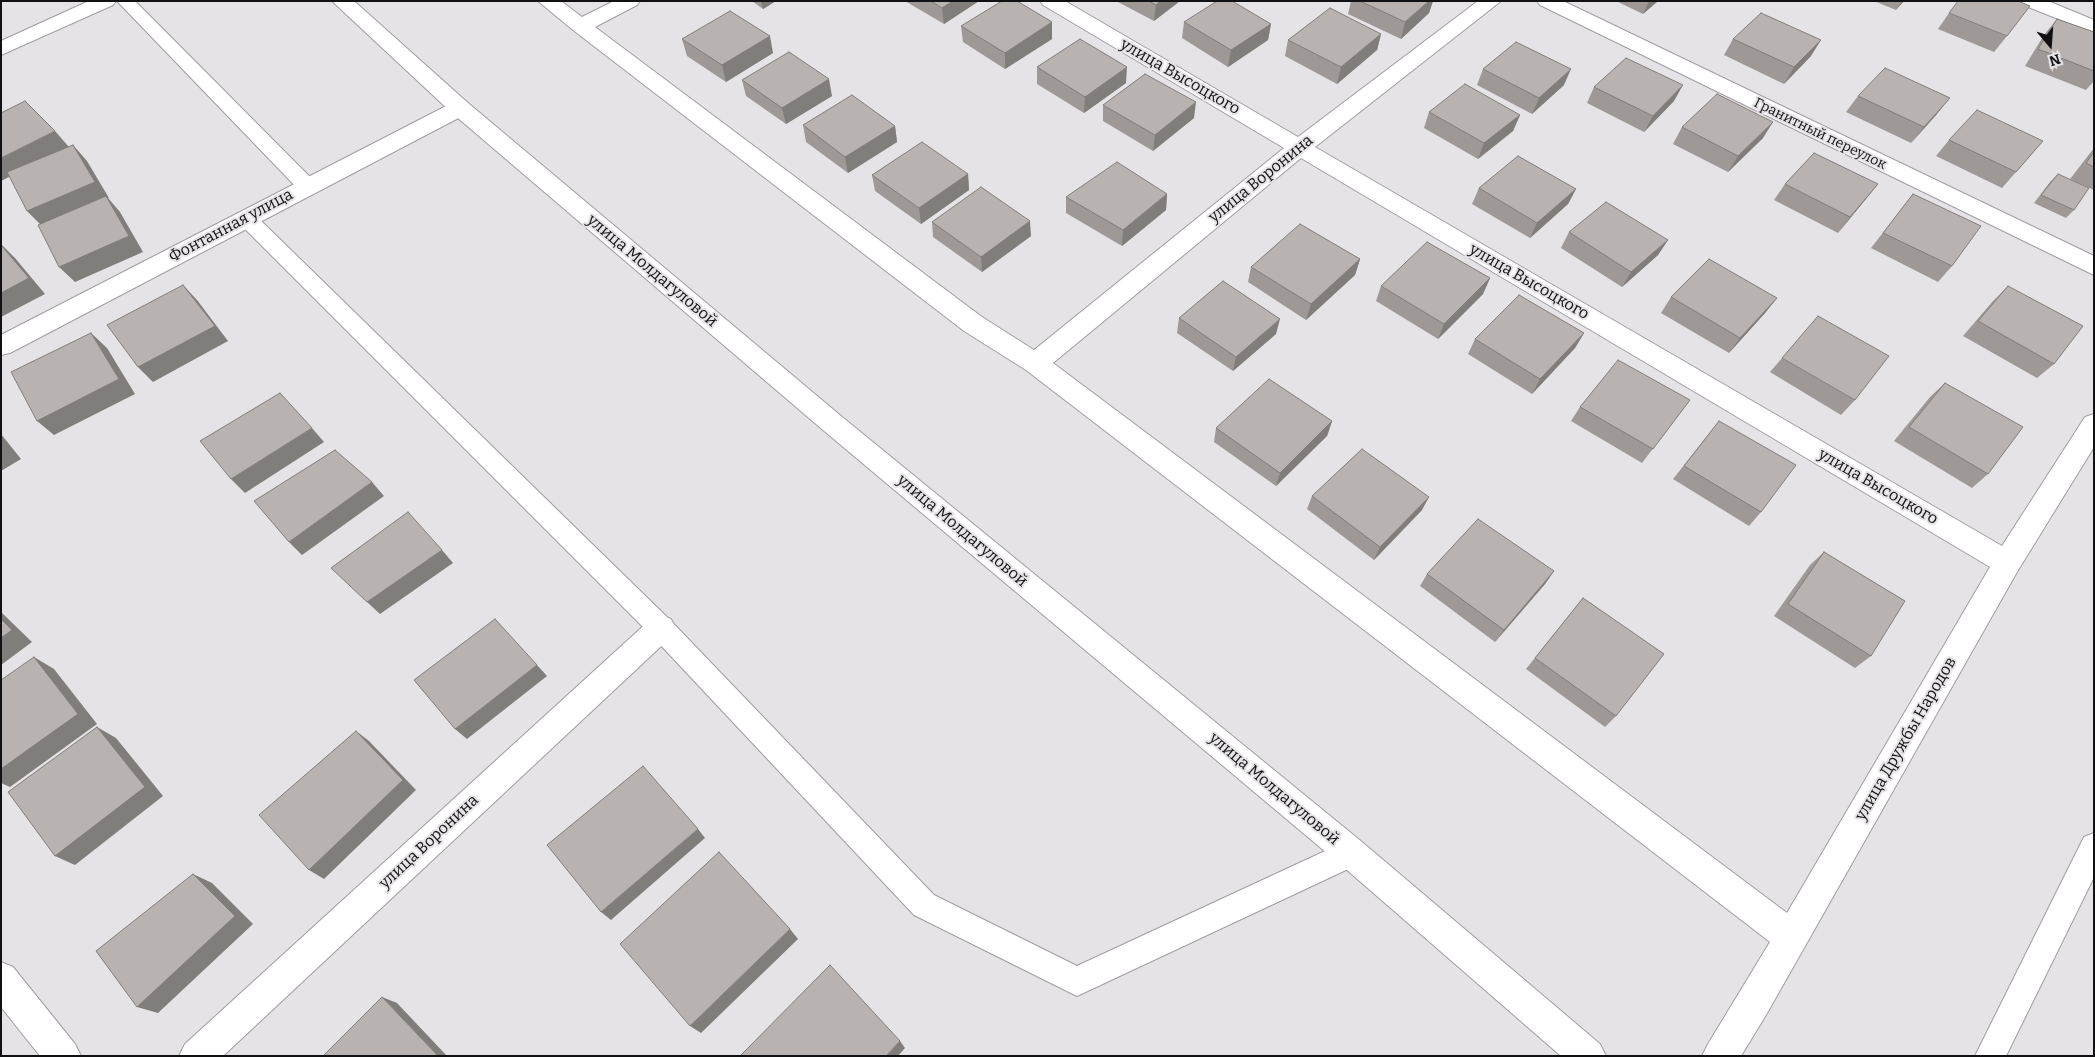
<!DOCTYPE html>
<meta charset="utf-8">
<style>
body{margin:0}
#map{position:relative;width:2095px;height:1057px;overflow:hidden;background:#e6e3e7;font-family:Bitter,serif}
canvas{display:block}
.frame{position:absolute;inset:0;border:2px solid #111012;pointer-events:none}
.north{position:absolute;left:2025px;top:20px;width:50px;height:50px;-webkit-text-stroke:4px #e6e3e7;paint-order:stroke;rotate:162deg;font-size:14px;font-weight:700;line-height:20px;text-align:center;color:#111012}
.north::after{content:'';display:block;margin:auto;width:18px;height:22px;background:#111012;clip-path:polygon(50% 0,100% 100%,50% 72%,0 100%)}
</style>
<div id="map">
<canvas width="2095" height="1057"></canvas>
<div class="frame"></div>
<div class="north">N</div>
</div>
<script>
const context = document.querySelector('canvas').getContext('2d');
context.lineJoin = 'round';
function toPath(rows) {
  const path = new Path2D();
  for (const r of rows) {
    path.moveTo(r[0], r[1]);
    for (let i = 2; i < r.length; i += 2) path.lineTo(r[i], r[i + 1]);
  }
  return path;
}
function strokePath(path, color, width, dash) {
  context.strokeStyle = color;
  context.lineWidth = width;
  context.lineCap = dash ? 'butt' : 'round';
  context.setLineDash(dash || []);
  context.stroke(path);
}
function paint(path, color) {
  context.fillStyle = color;
  context.fill(path, 'evenodd');
}
function label(font, color, halo, rows, align = 'center') {
  context.font = font + ' Bitter,serif';
  context.lineWidth = 4;
  context.setLineDash([]);
  context.textBaseline = 'middle';
  context.strokeStyle = halo;
  context.fillStyle = color;
  for (const [text, x, y, turn = 0] of rows) {
    context.save();
    context.translate(x, y);
    context.rotate((+turn || 0) * Math.PI / 180);
    context.textAlign = isNaN(turn) ? turn : align;
    if (halo) context.strokeText(text, 0, 0);
    context.fillText(text, 0, 0);
    context.restore();
  }
}
const service = toPath([
 [117,1,135,1,314,181,317,186,314,191,307,193,300,191,117,1],
 [246,211,253,213,670,620,934,895,1077,966,1351,839,1361,843,1365,853,1361,863,1077,996,914,915,652,636,239,223,236,218,239,213,246,211],
 [2094,833,2094,877,2006,1056,1975,1056,2084,837,2094,833]
]);
const minor = toPath([
 [538,1,561,1,582,17,614,1,640,1,637,5,595,27,982,317,1034,350,1284,148,1043,5,1040,1,1065,1,1298,137,1478,1,1501,1,1315,147,2002,546,2085,417,2094,414,2094,447,2017,572,1766,1015,1741,1056,1702,1056,1708,1044,1770,942,1026,370,964,331,573,30,538,1],
 [1301,158,1990,567,1787,913,1053,363,1301,158],
 [1537,1,1563,1,2094,256,2094,275,1540,5,1537,1],
 [2020,1,2048,1,2094,20,2094,33,2023,5,2020,1],
 [460,101,468,103,471,108,468,113,10,353,1,355,1,335,452,103,460,101],
 [661,615,671,619,675,628,671,637,223,1056,179,1056,185,1044,651,619,661,615],
 [1,962,13,967,75,1044,81,1056,40,1056,1,1007,1,962]
]);
const tertiary = toPath([
 [89,1,116,1,113,5,1,55,1,41,89,1],
 [332,1,354,1,468,103,841,416,1362,842,1600,1044,1606,1056,1561,1056,1340,864,823,430,452,113,332,1]
]);
const wall = toPath([
 [752,1,776,1,763,9],
 [905,1,979,1,944,24],
 [1116,1,1180,1,1154,21],
 [1351,1,1433,1,1429,13,1401,39,1348,14],
 [1616,1,1658,1,1643,14],
 [1874,1,1904,1,1896,10],
 [1949,13,2007,36,1994,52,1938,29],
 [2057,19,2094,32,2094,81,2086,90,2025,66,2044,35],
 [1052,22,1052,39,1005,69,963,42,961,26],
 [1184,22,1271,24,1268,40,1228,67,1182,38],
 [1381,34,1377,50,1337,84,1285,56,1288,40],
 [682,39,773,53,726,82,687,56],
 [1733,39,1811,56,1784,84,1724,55],
 [1037,67,1126,83,1084,113,1037,84],
 [1483,69,1564,85,1532,114,1477,85],
 [742,80,832,96,786,124,746,96],
 [1594,87,1674,101,1644,132,1587,103],
 [1858,96,1937,114,1911,143,1846,112],
 [1103,105,1194,118,1153,151,1103,121],
 [1429,112,1520,115,1513,131,1478,159,1424,128],
 [803,125,895,126,897,142,848,173,806,142],
 [1682,127,1763,138,1728,172,1673,144],
 [1949,140,2043,141,2002,188,1936,156],
 [2094,148,2094,190,2070,179],
 [968,174,969,190,921,224,875,191,872,175],
 [2058,174,2074,210,2066,218,2034,203,2050,182],
 [1785,184,1878,184,1838,233,1774,200],
 [1479,188,1576,189,1568,204,1530,238,1472,204],
 [1167,194,1166,210,1122,246,1066,213,1066,197],
 [1913,194,1952,266,1938,282,1871,248],
 [932,222,1031,236,982,272,933,237],
 [1569,232,1668,240,1658,255,1622,287,1561,248],
 [1360,259,1355,275,1306,320,1248,282,1251,267],
 [1490,278,1483,294,1438,339,1376,301,1381,286],
 [2008,286,2054,364,2037,378,1963,336,1993,301],
 [1671,297,1777,298,1765,313,1729,353,1661,313],
 [1179,318,1276,334,1233,371,1177,333],
 [1584,333,1575,348,1532,394,1468,354,1475,339],
 [1782,358,1855,400,1841,415,1770,372],
 [1945,383,1988,474,1972,488,1894,441,1930,397],
 [1690,400,1642,463,1571,421,1580,407],
 [1332,421,1327,436,1276,486,1214,442,1216,428],
 [1719,421,1761,512,1749,526,1673,479],
 [1312,496,1422,510,1374,560,1307,509],
 [1824,552,1871,656,1855,668,1774,616,1810,565],
 [1554,571,1545,584,1495,642,1420,586,1427,574],
 [1583,598,1616,716,1605,727,1526,669]
]);
const shadedWall = toPath([
 [761,1,776,1,763,9],
 [953,1,979,1,944,24,942,8],
 [1160,1,1180,1,1154,21,1156,5],
 [1429,1,1433,1,1429,13,1401,39,1405,22],
 [1649,1,1658,1,1643,14],
 [1902,1,1904,1,1896,10],
 [1052,22,1052,39,1005,69,1005,53],
 [1271,24,1268,40,1228,67,1231,50],
 [1381,34,1377,50,1337,84,1341,67],
 [770,36,773,53,726,82,722,65],
 [1821,40,1811,56,1784,84,1794,67],
 [1127,67,1126,83,1084,113,1085,97],
 [1571,69,1564,85,1532,114,1539,98],
 [829,79,832,96,786,124,782,108],
 [1683,85,1674,101,1644,132,1653,116],
 [1950,98,1937,114,1911,143,1924,127],
 [1196,102,1194,118,1153,151,1155,135],
 [1520,115,1513,131,1478,159,1484,143],
 [1773,122,1763,138,1728,172,1738,156],
 [895,126,897,142,848,173,845,157],
 [55,131,69,147,1,181,1,158],
 [73,145,87,161,109,198,108,198,120,212,143,252,75,282,59,267,42,226,27,211],
 [968,174,969,190,921,224,919,208],
 [1878,184,1866,199,1838,233,1850,217],
 [1576,189,1568,204,1530,238,1537,223],
 [1167,194,1166,210,1122,246,1123,230],
 [1030,221,1031,236,982,272,981,257],
 [1668,240,1658,255,1622,287,1631,272],
 [1,244,15,258,45,294,1,317],
 [1360,259,1355,275,1306,320,1311,304],
 [1490,278,1483,294,1438,339,1444,324],
 [183,285,197,300,228,341,153,382,138,367],
 [1777,298,1765,313,1729,353,1740,338],
 [1280,319,1276,334,1233,371,1236,357],
 [91,333,107,348,135,394,54,435,37,421],
 [1584,333,1575,348,1532,394,1540,379],
 [1332,421,1327,436,1276,486,1280,473],
 [312,428,324,442,245,493,231,479],
 [1,434,21,459,1,471],
 [372,482,384,496,302,555,289,542],
 [1429,497,1422,510,1374,560,1380,547],
 [442,550,453,563,380,614,367,602],
 [1554,571,1545,584,1495,642,1504,630],
 [1,612,32,642,1,665],
 [34,657,54,669,97,724,10,787,1,783,1,769],
 [537,665,547,676,467,739,455,729],
 [97,727,116,738,163,796,75,865,55,856],
 [356,731,369,741,416,790,324,879,309,870],
 [698,829,705,838,611,920,601,912],
 [193,874,212,883,253,924,158,1013,137,1007],
 [790,929,798,939,701,1033,690,1026],
 [382,997,397,1003,447,1056,438,1056],
 [900,1041,905,1048,898,1056,886,1056]
]);
const building = toPath([
 [931,1,953,1,942,8,931,1],
 [1002,1,1017,1,1052,22,1005,53,961,26,1002,1],
 [1149,1,1160,1,1156,5,1149,1],
 [1217,1,1232,1,1271,24,1231,50,1184,22,1217,1],
 [1360,1,1429,1,1405,22,1360,1],
 [1958,1,2018,1,2030,6,2007,36,1949,13,1958,1],
 [1330,8,1381,34,1341,67,1288,40,1330,8],
 [730,11,770,36,722,65,682,39,730,11],
 [1761,13,1821,40,1794,67,1733,39,1761,13],
 [2057,19,2094,32,2094,71,2038,49,2057,19],
 [1080,39,1127,67,1085,97,1037,67,1080,39],
 [1516,42,1571,69,1539,98,1483,69,1516,42],
 [789,52,829,79,782,108,742,80,789,52],
 [1626,58,1683,85,1653,116,1594,87,1626,58],
 [1885,68,1950,98,1924,127,1858,96,1885,68],
 [1145,74,1196,102,1155,135,1103,105,1145,74],
 [1465,84,1520,115,1484,143,1429,112,1465,84],
 [1717,94,1773,122,1738,156,1682,127,1717,94],
 [852,95,895,126,845,157,803,125,852,95],
 [25,101,55,131,1,158,1,113,25,101],
 [1977,110,2043,141,2016,172,1949,140,1977,110],
 [922,142,968,174,919,208,872,175,922,142],
 [73,145,95,182,27,211,7,172,73,145],
 [2094,152,2094,167,2086,163,2094,152],
 [1814,153,1878,184,1850,217,1785,184,1814,153],
 [1518,156,1576,189,1537,223,1479,188,1518,156],
 [1117,162,1167,194,1123,230,1066,197,1117,162],
 [2058,174,2089,188,2074,210,2041,195,2058,174],
 [981,187,1030,221,981,257,932,222,981,187],
 [1913,194,1981,226,1952,266,1883,233,1913,194],
 [106,196,129,236,59,267,38,225,106,196],
 [1606,202,1668,240,1631,272,1569,232,1606,202],
 [1300,224,1360,259,1311,304,1251,267,1300,224],
 [1427,242,1490,278,1444,324,1381,286,1427,242],
 [1,245,29,278,1,293,1,245],
 [1709,259,1777,298,1740,338,1671,297,1709,259],
 [1223,281,1280,319,1236,357,1179,318,1223,281],
 [183,285,215,326,138,367,107,325,183,285],
 [2008,286,2083,326,2054,364,1978,321,2008,286],
 [1519,295,1584,333,1540,379,1475,339,1519,295],
 [1818,316,1889,356,1855,400,1782,358,1818,316],
 [91,333,119,379,37,421,11,372,91,333],
 [1618,360,1690,400,1653,449,1580,407,1618,360],
 [1269,379,1332,421,1280,473,1216,428,1269,379],
 [1945,383,2023,427,1988,474,1909,427,1945,383],
 [280,393,312,428,231,479,200,441,280,393],
 [1719,421,1796,465,1761,512,1684,466,1719,421],
 [1362,449,1429,497,1380,547,1312,496,1362,449],
 [335,450,372,482,289,542,254,501,335,450],
 [408,512,442,550,367,602,331,568,408,512],
 [1478,519,1554,571,1504,630,1427,574,1478,519],
 [1824,552,1905,601,1871,656,1788,604,1824,552],
 [1583,598,1664,654,1616,716,1535,658,1583,598],
 [1,619,12,630,1,638,1,619],
 [495,619,537,665,455,729,414,680,495,619],
 [34,657,78,714,1,769,1,680,34,657],
 [97,727,145,787,55,856,8,792,97,727],
 [356,731,403,780,309,870,259,815,356,731],
 [643,766,698,829,601,912,547,845,643,766],
 [719,852,790,929,690,1026,620,944,719,852],
 [193,874,235,916,137,1007,96,951,193,874],
 [830,965,900,1041,886,1056,740,1056,830,965],
 [382,997,438,1056,323,1056,382,997]
]);
const farStreetnames = [
 ["Гранитный переулок",1820,134,26]
];
const streetNames = [
 ["улица Высоцкого",1180,77,30],
 ["улица Воронина",1261,179,-39],
 ["Фонтанная улица",231,226,-28],
 ["улица Молдагуловой",652,271,40],
 ["улица Высоцкого",1529,282,30],
 ["улица Высоцкого",1878,487,30],
 ["улица Молдагуловой",962,531,40],
 ["улица Дружбы Народов",1906,739,-60],
 ["улица Молдагуловой",1274,789,40],
 ["улица Воронина",429,842,-43]
];
strokePath(service, '#a09da2', 2);
strokePath(minor, '#a09da2', 2);
strokePath(tertiary, '#a09da2', 2);
paint(service, '#fff');
paint(minor, '#fff');
paint(tertiary, '#fff');
paint(wall, '#9e9997');
paint(shadedWall, '#817d7b');
paint(building, '#b8b2b0');
strokePath(building, '#817d7b', 1);
label('14px', '#111012', '#e6e3e7', farStreetnames);
label('16px', '#111012', '#e6e3e7', streetNames);
</script>
